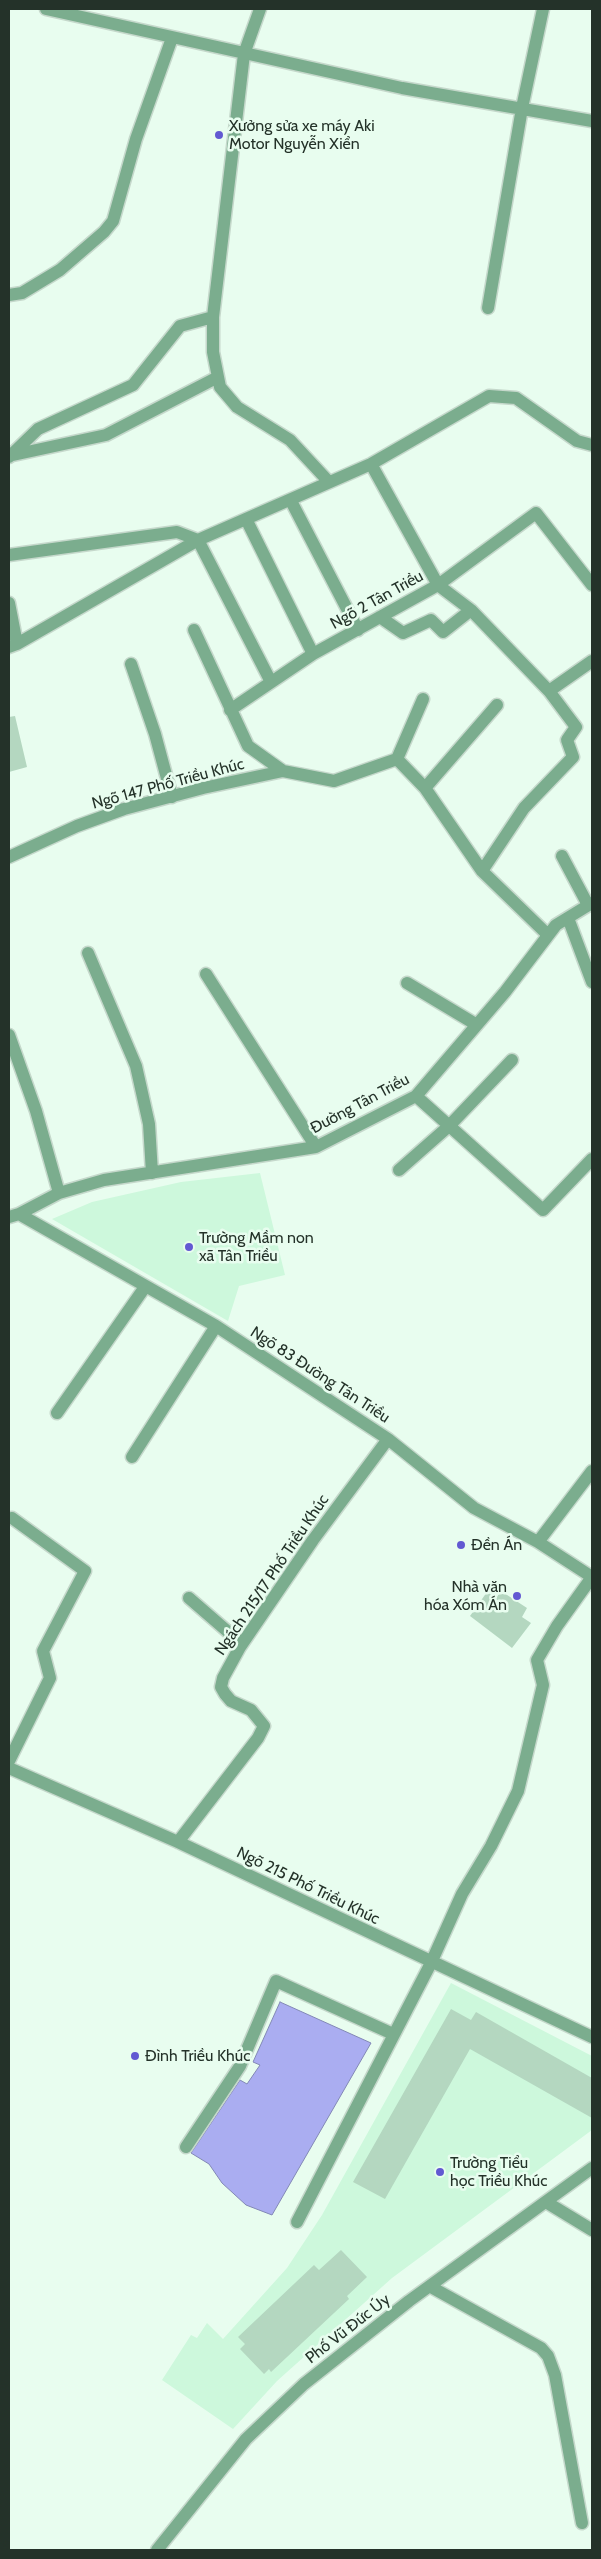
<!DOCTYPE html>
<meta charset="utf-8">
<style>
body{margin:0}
#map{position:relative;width:601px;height:2559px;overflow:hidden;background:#e8fdef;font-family:Cabin,sans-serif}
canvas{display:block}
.frame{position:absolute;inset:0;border:10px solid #243229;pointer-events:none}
</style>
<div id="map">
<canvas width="601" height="2559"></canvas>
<div class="frame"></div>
</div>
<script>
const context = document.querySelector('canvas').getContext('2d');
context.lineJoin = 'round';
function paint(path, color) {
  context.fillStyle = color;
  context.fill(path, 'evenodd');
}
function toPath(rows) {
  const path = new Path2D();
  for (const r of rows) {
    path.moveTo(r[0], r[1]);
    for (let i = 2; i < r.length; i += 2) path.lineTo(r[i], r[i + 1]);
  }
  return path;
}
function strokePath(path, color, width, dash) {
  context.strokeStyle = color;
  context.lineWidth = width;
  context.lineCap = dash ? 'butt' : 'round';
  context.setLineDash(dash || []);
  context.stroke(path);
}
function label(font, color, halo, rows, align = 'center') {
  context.font = font + ' Cabin,sans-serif';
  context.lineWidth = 5;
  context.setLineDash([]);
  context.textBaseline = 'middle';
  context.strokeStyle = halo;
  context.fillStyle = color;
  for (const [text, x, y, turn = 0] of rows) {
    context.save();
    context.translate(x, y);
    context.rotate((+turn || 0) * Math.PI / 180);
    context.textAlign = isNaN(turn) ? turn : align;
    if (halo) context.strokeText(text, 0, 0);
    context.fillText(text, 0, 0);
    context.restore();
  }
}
const built = toPath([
 [260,1173,285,1275,239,1286,228,1321,52,1219,92,1202,181,1182],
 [451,1983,592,2056,592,2130,392,2278,277,2381,233,2429,162,2380,191,2335,197,2338,207,2323,223,2339,287,2268,322,2215]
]);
const water = toPath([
 [280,2002,371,2043,272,2215,246,2205,222,2183,209,2164,191,2153,240,2080,247,2084,260,2065,253,2062,280,2002]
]);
const building = toPath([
 [15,716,27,767,9,772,9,717],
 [501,1591,527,1608,522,1617,531,1623,512,1648,470,1616,487,1592,496,1598],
 [451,2009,471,2020,476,2012,592,2078,592,2118,470,2049,385,2199,353,2182],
 [341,2250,367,2277,347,2296,349,2299,271,2372,269,2369,264,2374,240,2349,245,2344,238,2337,314,2265,319,2270]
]);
const minor = toPath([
 [46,9,402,88,592,121],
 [260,9,244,54,213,317,213,352,220,387,237,407,290,440,329,482],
 [9,295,22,293,60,270,104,232,113,221,136,139,172,38],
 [488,308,522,108,543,9],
 [13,455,106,435,218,377],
 [9,457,38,429,133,385,180,326,213,317],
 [371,464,438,585,471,610],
 [291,501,358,630],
 [246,519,313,654],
 [9,555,177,532,198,540,271,682],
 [9,603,17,644],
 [380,617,403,633,431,620,443,632,471,610,549,691,592,661],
 [194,630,248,746,283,771],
 [9,647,17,644,198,540,371,464,489,396,516,398,577,441,592,445],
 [131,664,155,734,172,797],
 [230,710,313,654,438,585,536,513,592,585],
 [397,759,425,788,482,871,548,935],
 [425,788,497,705],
 [562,856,588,905],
 [9,857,77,826,124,809,203,788,283,771,334,781,397,759,423,699],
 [482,871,524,808,573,757,567,740,576,727,549,691],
 [568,918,592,982],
 [88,953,136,1066,149,1124,152,1173],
 [206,974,316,1147],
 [407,983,477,1025],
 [9,1035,36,1111,59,1193],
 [416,1096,543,1210,592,1159],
 [399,1170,449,1126,512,1060],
 [19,1214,216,1326,388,1439,474,1508,538,1542,592,1577],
 [9,1217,19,1214,59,1193,104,1180,316,1147,416,1096,505,992,556,925,592,903],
 [57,1413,145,1287],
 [132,1457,216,1326],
 [538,1542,592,1471],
 [189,1598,242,1644],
 [9,1761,50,1678,43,1651,85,1571,12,1518],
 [9,1768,178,1842,592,2037],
 [178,1842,258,1738,264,1726,251,1710,231,1701,225,1694,221,1687,223,1678,240,1647,313,1540,388,1439],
 [186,2147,240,2066,276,1981,393,2034],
 [546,2202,592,2230],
 [297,2222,431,1963,462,1894,491,1846,518,1791,543,1685,537,1660,557,1626,592,1577],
 [431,2287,541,2348,548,2356,555,2375,582,2523],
 [157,2550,246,2439,304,2384,409,2301,592,2168]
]);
const markers = [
 [219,135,5,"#6259d2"],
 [189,1247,5,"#6259d2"],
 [461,1545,5,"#6259d2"],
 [517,1596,5,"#6259d2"],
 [135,2056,5,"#6259d2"],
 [440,2172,5,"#6259d2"]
];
const poiNames = [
 ["Xưởng sửa xe máy Aki",229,126],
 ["Motor Nguyễn Xiển",229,144],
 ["Trường Mầm non",199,1238],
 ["xã Tân Triều",199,1256],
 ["Đền Án",471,1545],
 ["Nhà văn",507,1587,"right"],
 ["hóa Xóm Án",507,1605,"right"],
 ["Đình Triều Khúc",145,2056],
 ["Trường Tiểu",450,2163],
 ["học Triều Khúc",450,2181]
];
const streetNames = [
 ["Ngõ 2 Tân Triều",377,600,-29],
 ["Ngõ 147 Phố Triều Khúc",168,784,-15],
 ["Đường Tân Triều",360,1104,-28],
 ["Ngõ 83 Đường Tân Triều",320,1375,33],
 ["Ngách 215/17 Phố Triều Khúc",272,1575,-56],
 ["Ngõ 215 Phố Triều Khúc",308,1886,26],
 ["Phố Vũ Đức Úy",348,2329,-38]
];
paint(built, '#cdf8dc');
paint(water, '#aaadf1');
strokePath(water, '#8288b5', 1);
paint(building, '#b4d7c0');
strokePath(minor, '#c5d8cb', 15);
strokePath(minor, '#7bad8e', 12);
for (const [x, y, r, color] of markers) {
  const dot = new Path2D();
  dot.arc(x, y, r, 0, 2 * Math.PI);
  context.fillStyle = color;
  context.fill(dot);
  strokePath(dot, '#e8fdef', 2);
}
label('16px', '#243229', '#e8fdef', poiNames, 'left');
label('16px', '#243229', '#e8fdef', streetNames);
</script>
